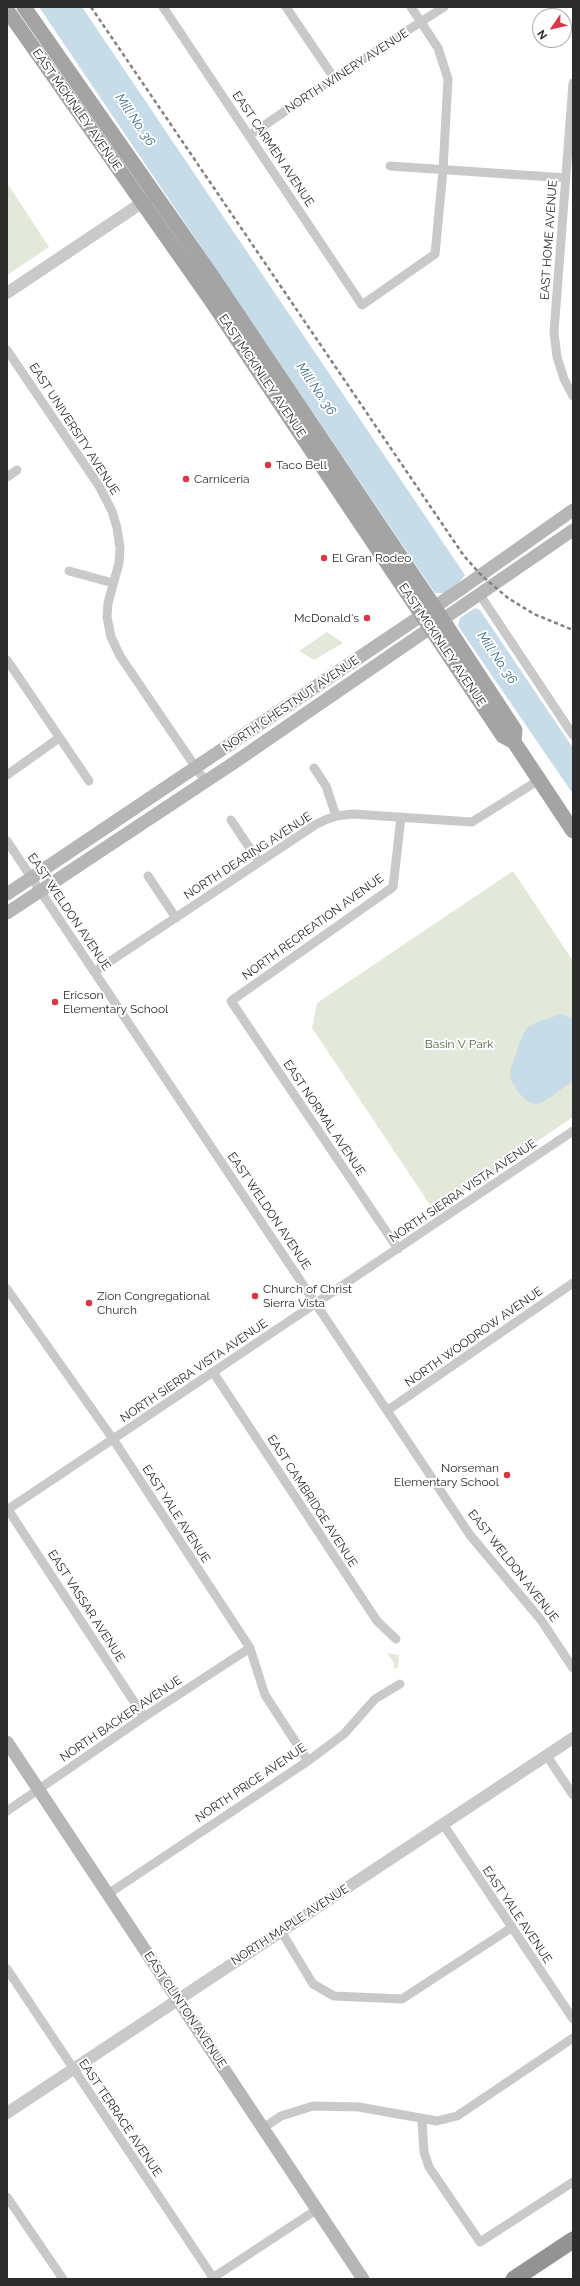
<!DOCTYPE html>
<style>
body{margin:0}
#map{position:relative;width:580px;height:2286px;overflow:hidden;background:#fff;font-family:Raleway,sans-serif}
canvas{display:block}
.frame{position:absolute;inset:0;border:8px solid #2c2c2c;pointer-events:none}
.north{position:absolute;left:532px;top:8px;width:40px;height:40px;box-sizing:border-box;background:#fff;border:1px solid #ababab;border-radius:50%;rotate:236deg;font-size:11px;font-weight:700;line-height:16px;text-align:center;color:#2c2c2c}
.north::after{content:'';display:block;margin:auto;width:14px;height:18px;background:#db3644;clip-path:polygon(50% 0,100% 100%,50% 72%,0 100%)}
</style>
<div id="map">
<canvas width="580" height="2286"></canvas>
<div class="frame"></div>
<div class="north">N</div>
</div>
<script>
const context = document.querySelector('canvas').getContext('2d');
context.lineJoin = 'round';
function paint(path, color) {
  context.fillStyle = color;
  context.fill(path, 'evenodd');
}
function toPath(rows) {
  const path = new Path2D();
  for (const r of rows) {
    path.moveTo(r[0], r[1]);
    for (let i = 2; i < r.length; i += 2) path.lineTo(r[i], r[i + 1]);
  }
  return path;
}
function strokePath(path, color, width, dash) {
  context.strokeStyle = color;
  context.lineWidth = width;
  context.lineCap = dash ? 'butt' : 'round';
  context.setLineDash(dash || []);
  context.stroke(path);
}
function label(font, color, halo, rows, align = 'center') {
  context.font = font + ' Raleway,sans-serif';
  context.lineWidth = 4;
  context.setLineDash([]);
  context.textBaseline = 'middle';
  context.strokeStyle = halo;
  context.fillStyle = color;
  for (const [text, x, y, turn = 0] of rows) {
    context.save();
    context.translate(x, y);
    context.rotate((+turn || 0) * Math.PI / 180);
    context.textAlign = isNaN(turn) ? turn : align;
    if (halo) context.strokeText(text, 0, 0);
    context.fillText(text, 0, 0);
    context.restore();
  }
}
const green = toPath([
 [7,183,49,247,7,275],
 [327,632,343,643,314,660,299,651],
 [513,871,573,961,573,1117,434,1211,312,1028,317,1003],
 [387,1653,399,1655,398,1667,394,1669,394,1663]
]);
const water = toPath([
 [39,7,82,7,465,575,459,583,444,593,435,593],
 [475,608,480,610,573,748,573,794,458,626,460,618],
 [561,1014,573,1019,573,1081,543,1102,536,1104,528,1102,519,1093,511,1080,510,1071,522,1036,528,1027,535,1023]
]);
const minor = toPath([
 [163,7,362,305,435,254,443,170,448,79,438,48,411,7],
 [286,7,334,78],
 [573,83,554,332,557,357,564,379,573,396],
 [250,135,334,78,444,7],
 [390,166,566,178],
 [7,350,99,486,112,511,117,528,120,548,119,563,108,603,107,617,111,637,120,656,205,781],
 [7,477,17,470],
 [69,571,113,583],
 [480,595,573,735],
 [7,660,89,781],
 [314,768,326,786,336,816],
 [7,775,59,738],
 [231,820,259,862],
 [7,841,470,1535,541,1620,573,1668],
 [148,876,176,918],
 [94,972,315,825,325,820,336,816,353,814,472,822,539,780],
 [398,1249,231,1001,393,887,401,817],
 [7,1289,113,1439,250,1648,265,1695,308,1761],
 [213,1372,377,1621,396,1639],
 [388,1410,573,1283],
 [7,1508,144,1717],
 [7,1510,573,1131],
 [547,1756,573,1795],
 [7,1811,144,1717,250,1648],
 [443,1824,573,2019],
 [108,1894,308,1761,344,1734,375,1699,400,1684],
 [281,1931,313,1984,334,1996,402,1999,511,1928],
 [7,1969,214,2279],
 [422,2120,424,2152,429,2167,480,2242,573,2182],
 [263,2128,281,2116,313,2106,359,2107,437,2121,457,2116,573,2038],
 [7,2197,63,2279],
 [211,2279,316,2210]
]);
const tertiary = toPath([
 [7,293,155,194],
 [7,2113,573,1738]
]);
const secondary = toPath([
 [7,894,461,589,573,510],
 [7,913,235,762,573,530],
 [7,1742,363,2279]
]);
const primary = toPath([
 [24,7,210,273,429,599,515,730,514,742],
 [7,10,210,299,503,736,514,742,573,831]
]);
const motorway = toPath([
 [514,2279,573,2240]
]);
const rail = toPath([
 [91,7,464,556,482,576,508,598,534,614,573,630]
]);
const markers = [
 [268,465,4,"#db3644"],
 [186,479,4,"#db3644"],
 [324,558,4,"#db3644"],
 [367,618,4,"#db3644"],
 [55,1002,4,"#db3644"],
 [255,1296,4,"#db3644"],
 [89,1303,4,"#db3644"],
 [507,1475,4,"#db3644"]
];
const streetNames = [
 ["NORTH WINERY AVENUE",347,71,-33],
 ["EAST MCKINLEY AVENUE",77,110,55],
 ["EAST CARMEN AVENUE",273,149,56],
 ["EAST HOME AVENUE",549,240,-86],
 ["EAST MCKINLEY AVENUE",262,376,56],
 ["EAST UNIVERSITY AVENUE",74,429,57],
 ["EAST MCKINLEY AVENUE",442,645,56],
 ["NORTH CHESTNUT AVENUE",291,704,-34],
 ["NORTH DEARING AVENUE",248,856,-33],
 ["EAST WELDON AVENUE",69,912,56],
 ["NORTH RECREATION AVENUE",313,927,-36],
 ["EAST NORMAL AVENUE",324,1118,56],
 ["NORTH SIERRA VISTA AVENUE",463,1191,-34],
 ["EAST WELDON AVENUE",269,1211,56],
 ["NORTH WOODROW AVENUE",474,1337,-35],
 ["NORTH SIERRA VISTA AVENUE",194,1371,-34],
 ["EAST CAMBRIDGE AVENUE",312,1501,57],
 ["EAST YALE AVENUE",176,1514,57],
 ["EAST WELDON AVENUE",513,1566,52],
 ["EAST VASSAR AVENUE",86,1606,57],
 ["NORTH BACKER AVENUE",121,1719,-34],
 ["NORTH PRICE AVENUE",251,1783,-34],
 ["EAST YALE AVENUE",517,1915,56],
 ["NORTH MAPLE AVENUE",290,1925,-33],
 ["EAST CLINTON AVENUE",185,2010,56],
 ["EAST TERRACE AVENUE",120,2118,56]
];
const poiNames = [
 ["Taco Bell",276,465],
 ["Carniceria",194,479],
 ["El Gran Rodeo",332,558],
 ["McDonald's",359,618,"right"],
 ["Ericson",63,995],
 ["Elementary School",63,1009],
 ["Church of Christ",263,1289],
 ["Sierra Vista",263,1303],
 ["Zion Congregational",97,1296],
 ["Church",97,1310],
 ["Norseman",499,1468,"right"],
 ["Elementary School",499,1482,"right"]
];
const parkNames = [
 ["Basin V Park",459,1044]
];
const waterNames = [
 ["Mill No. 36",135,120,56],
 ["Mill No. 36",316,389,56],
 ["Mill No. 36",497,658,56]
];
paint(green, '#e2e9da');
paint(water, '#c6dce8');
strokePath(minor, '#c9c9c9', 9);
strokePath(tertiary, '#c9c9c9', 12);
strokePath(secondary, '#b6b6b6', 13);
strokePath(primary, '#a4a4a4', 15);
strokePath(motorway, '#939393', 17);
strokePath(rail, '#818181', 2.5, [4, 3]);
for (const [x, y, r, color] of markers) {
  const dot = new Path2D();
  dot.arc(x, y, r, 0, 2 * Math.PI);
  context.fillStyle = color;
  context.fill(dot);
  strokePath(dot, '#fff', 1.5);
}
label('12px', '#2c2c2c', '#fff', streetNames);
label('12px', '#2c2c2c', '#fff', poiNames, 'left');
label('12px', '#50653c', '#fff', parkNames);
label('italic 13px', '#3f6d89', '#fff', waterNames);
</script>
